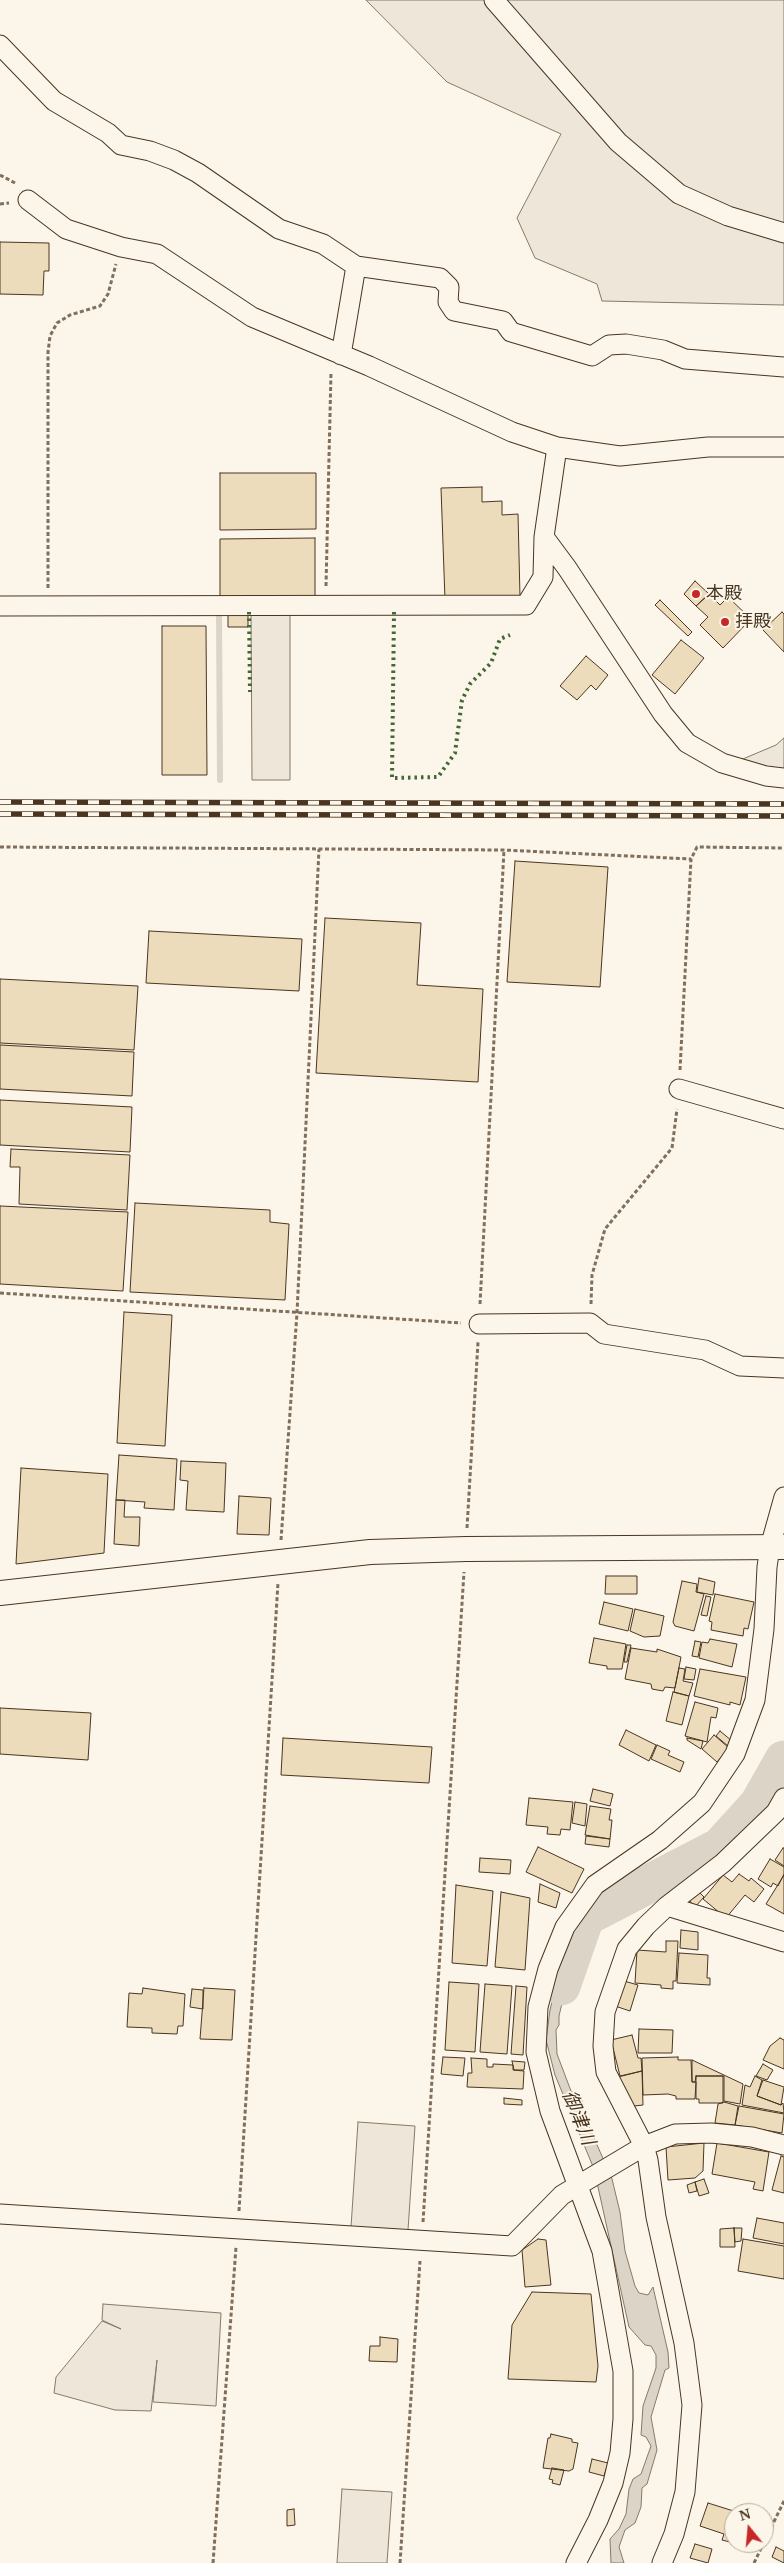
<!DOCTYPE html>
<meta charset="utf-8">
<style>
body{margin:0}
#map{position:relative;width:784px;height:2563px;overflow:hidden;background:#fbf6e9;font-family:"Noto Serif",serif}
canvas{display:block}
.north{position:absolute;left:724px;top:2503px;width:50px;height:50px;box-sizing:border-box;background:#fbf6e9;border:1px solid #b4a999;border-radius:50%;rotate:343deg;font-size:14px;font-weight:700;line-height:20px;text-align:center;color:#4a3520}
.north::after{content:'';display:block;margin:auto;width:18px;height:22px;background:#c62828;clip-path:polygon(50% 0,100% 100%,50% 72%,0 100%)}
</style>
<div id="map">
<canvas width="784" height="2563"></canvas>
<div class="north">N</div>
</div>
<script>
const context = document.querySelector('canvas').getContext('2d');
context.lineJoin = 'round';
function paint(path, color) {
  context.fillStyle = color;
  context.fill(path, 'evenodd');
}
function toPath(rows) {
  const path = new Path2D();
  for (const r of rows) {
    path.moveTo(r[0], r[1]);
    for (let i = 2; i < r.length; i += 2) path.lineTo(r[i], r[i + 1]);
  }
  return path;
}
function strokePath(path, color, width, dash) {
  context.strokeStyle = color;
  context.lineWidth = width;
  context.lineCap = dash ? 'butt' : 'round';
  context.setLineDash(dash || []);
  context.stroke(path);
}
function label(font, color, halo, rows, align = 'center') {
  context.font = font + ' "Noto Serif","Noto Sans JP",serif';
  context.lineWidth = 4;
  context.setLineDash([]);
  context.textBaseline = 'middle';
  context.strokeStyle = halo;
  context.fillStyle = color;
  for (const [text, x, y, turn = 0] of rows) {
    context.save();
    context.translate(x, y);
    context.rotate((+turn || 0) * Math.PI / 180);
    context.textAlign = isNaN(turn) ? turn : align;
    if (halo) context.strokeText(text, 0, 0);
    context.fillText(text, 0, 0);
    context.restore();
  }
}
const green = toPath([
 [366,0,784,0,784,305,602,301,597,284,535,258,517,218,561,134,447,82,366,0],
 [290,611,290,780,252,780,251,612,290,611],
 [358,2122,415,2126,408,2230,351,2227,358,2122],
 [103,2304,221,2313,216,2406,153,2402,157,2360,151,2411,115,2410,54,2393,56,2377,102,2321,121,2329,102,2320,103,2304],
 [342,2489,392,2492,387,2563,337,2563,342,2489]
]);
const parking = toPath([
 [784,738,784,771,738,761,776,745,784,738]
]);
const water = toPath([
 [582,1919,559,2016,559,2025,556,2030,557,2054,571,2091,582,2100,587,2122,612,2179,620,2212,625,2251,635,2286,639,2293,648,2295,653,2287,668,2352,669,2368,665,2370,651,2417,657,2450,647,2484,642,2488,641,2507,635,2523,625,2530,619,2547,624,2563,611,2563,610,2539,619,2529,626,2514,629,2489,633,2479,641,2474,651,2446,646,2437,641,2435,643,2406,656,2368,656,2355,651,2346,645,2345,629,2327,594,2169,555,2075,546,2040,550,2010,562,1960,582,1919]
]);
const stream = toPath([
 [219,612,220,780]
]);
const river = toPath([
 [561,1986,585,1917,720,1847,759,1804,784,1760]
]);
const building = toPath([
 [0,242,49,243,49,271,44,271,43,295,0,294,0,242],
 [220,473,316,473,316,529,220,530,220,473],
 [482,487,482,502,502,501,502,515,518,514,520,597,445,600,441,488,482,487],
 [315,538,315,598,220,599,220,539,315,538],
 [695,581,709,594,696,606,684,594,695,581],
 [709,594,720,605,728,597,751,619,723,648,700,625,708,617,696,606,709,594],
 [660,600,692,632,688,636,655,605,660,600],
 [782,612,784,614,784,652,763,630,782,612],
 [228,613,248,613,248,627,228,627,228,613],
 [162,626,206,626,207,775,162,775,162,626],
 [681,640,704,658,675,694,652,675,681,640],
 [586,656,608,675,596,690,591,685,577,700,560,686,586,656],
 [515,861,608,867,600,987,507,982,515,861],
 [325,918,421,923,417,985,483,989,478,1082,316,1073,325,918],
 [149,931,302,939,299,991,146,983,149,931],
 [0,979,138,986,134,1050,0,1043,0,979],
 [0,1045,134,1052,132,1096,0,1089,0,1045],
 [0,1100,132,1107,130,1152,0,1145,0,1100],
 [11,1149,130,1155,127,1210,19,1204,20,1167,10,1167,11,1149],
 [135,1203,270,1210,270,1222,289,1224,285,1300,130,1292,135,1203],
 [0,1206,128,1212,123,1291,0,1284,0,1206],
 [124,1312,172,1315,165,1446,117,1443,124,1312],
 [119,1455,177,1459,174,1510,144,1508,145,1502,116,1500,119,1455],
 [181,1461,226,1463,224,1512,186,1510,188,1481,180,1480,181,1461],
 [21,1468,108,1474,104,1553,16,1564,21,1468],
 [239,1496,271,1498,269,1535,237,1534,239,1496],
 [116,1500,125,1500,124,1517,140,1517,139,1546,114,1544,116,1500],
 [606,1576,637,1576,637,1594,605,1594,606,1576],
 [699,1578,715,1582,713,1595,697,1592,699,1578],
 [682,1581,697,1584,696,1592,704,1594,694,1631,675,1626,673,1622,682,1581],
 [715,1594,754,1602,748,1629,744,1628,743,1636,711,1630,712,1622,709,1621,715,1594],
 [706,1596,711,1597,707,1616,701,1615,706,1596],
 [604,1602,633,1609,628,1631,599,1624,604,1602],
 [635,1609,664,1616,660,1636,644,1637,630,1631,635,1609],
 [594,1638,626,1644,622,1669,607,1669,607,1666,589,1663,594,1638],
 [710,1639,737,1644,732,1667,699,1658,702,1642,708,1643,710,1639],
 [695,1641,701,1642,698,1657,692,1656,695,1641],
 [627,1645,631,1645,627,1662,624,1662,627,1645],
 [631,1648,657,1652,657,1649,681,1657,675,1688,665,1687,663,1691,652,1689,651,1684,625,1679,631,1648],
 [686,1667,696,1669,694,1680,684,1679,686,1667],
 [679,1668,685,1669,683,1681,693,1683,689,1696,674,1692,679,1668],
 [700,1669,746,1677,740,1705,730,1702,730,1705,694,1696,700,1669],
 [673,1692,689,1696,682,1725,666,1721,673,1692],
 [695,1702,718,1708,716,1718,711,1717,707,1742,685,1736,695,1702],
 [0,1708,91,1713,88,1760,0,1754,0,1708],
 [626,1730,656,1745,649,1761,619,1745,626,1730],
 [720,1731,732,1741,728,1746,716,1736,720,1731],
 [714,1735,729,1748,717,1762,702,1749,714,1735],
 [283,1738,432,1747,429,1783,281,1775,283,1738],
 [687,1738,703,1741,701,1749,687,1740,687,1738],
 [657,1745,670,1751,668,1755,684,1762,680,1772,651,1759,657,1745],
 [593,1789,613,1794,610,1806,590,1801,593,1789],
 [529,1798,573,1802,570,1830,561,1829,560,1835,547,1834,548,1827,526,1825,529,1798],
 [575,1802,587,1804,585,1826,572,1823,575,1802],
 [590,1806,611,1809,609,1820,612,1820,610,1839,585,1835,590,1806],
 [586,1836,610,1839,609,1847,585,1844,586,1836],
 [538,1847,584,1869,572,1893,526,1872,538,1847],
 [783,1848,784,1848,784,1866,775,1860,783,1848],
 [480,1858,511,1860,510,1874,479,1872,480,1858],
 [770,1859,784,1867,784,1874,778,1886,773,1883,771,1887,758,1879,770,1859],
 [739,1874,749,1881,751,1878,764,1889,754,1902,745,1895,726,1918,703,1899,723,1875,732,1882,739,1874],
 [784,1875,784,1914,766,1904,784,1875],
 [540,1884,560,1893,556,1908,538,1902,540,1884],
 [456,1885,493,1891,487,1966,452,1963,456,1885],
 [698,1891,704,1897,695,1907,689,1900,698,1891],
 [501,1892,530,1898,525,1970,495,1967,501,1892],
 [681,1930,698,1932,698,1950,680,1948,681,1930],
 [666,1941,678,1941,676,1981,673,1981,673,1989,661,1988,661,1985,635,1983,637,1950,666,1952,666,1941],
 [679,1953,708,1955,707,1978,710,1978,710,1985,677,1983,679,1953],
 [624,1981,638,1985,630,2011,615,2006,624,1981],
 [449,1982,479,1984,475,2052,445,2050,449,1982],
 [485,1984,512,1986,507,2054,480,2052,485,1984],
 [516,1986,527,1987,523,2055,511,2054,516,1986],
 [143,1988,185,1994,183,2026,178,2026,177,2034,152,2033,152,2028,127,2027,129,1993,142,1994,143,1988],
 [204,1988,235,1990,232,2040,200,2039,204,1988],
 [192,1989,203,1990,203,2009,190,2007,192,1989],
 [639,2029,673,2030,672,2053,638,2053,639,2029],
 [632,2035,638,2058,641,2058,642,2071,620,2076,611,2040,632,2035],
 [780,2038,784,2040,784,2069,763,2060,770,2046,780,2038],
 [443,2057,465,2058,463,2076,441,2074,443,2057],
 [678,2057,678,2060,691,2060,692,2082,696,2082,695,2099,676,2099,676,2096,668,2094,643,2095,642,2058,678,2057],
 [471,2058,487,2059,487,2067,493,2067,493,2064,513,2065,513,2070,524,2071,523,2089,467,2087,468,2073,472,2073,471,2058],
 [692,2060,743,2084,740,2104,724,2101,724,2076,696,2076,695,2082,692,2082,692,2060],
 [512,2061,525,2062,524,2070,514,2070,512,2061],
 [763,2064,773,2070,767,2080,756,2076,763,2064],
 [642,2071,643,2105,634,2106,618,2077,642,2071],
 [696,2076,723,2076,723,2103,699,2103,699,2099,696,2099,696,2076],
 [755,2076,762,2080,757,2096,781,2105,783,2103,784,2113,742,2105,745,2085,750,2087,755,2076],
 [763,2080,784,2087,781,2105,757,2096,763,2080],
 [504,2098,522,2100,522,2105,504,2104,504,2098],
 [724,2102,738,2106,735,2125,715,2123,718,2104,724,2102],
 [739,2106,784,2114,782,2133,735,2125,739,2106],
 [704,2143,703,2171,695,2178,668,2180,666,2147,704,2143],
 [717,2143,769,2152,763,2191,753,2189,755,2182,712,2174,717,2143],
 [781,2156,784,2157,784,2193,772,2190,781,2156],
 [704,2179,709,2193,699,2196,695,2182,704,2179],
 [695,2182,697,2191,689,2193,687,2185,695,2182],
 [757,2218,784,2223,784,2244,753,2238,757,2218],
 [734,2228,742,2228,741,2241,735,2242,734,2228],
 [734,2228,735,2247,720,2247,720,2229,734,2228],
 [538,2239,546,2240,551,2285,525,2287,522,2250,538,2239],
 [743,2239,784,2246,784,2279,738,2271,743,2239],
 [532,2292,591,2294,598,2366,596,2382,508,2379,512,2325,532,2292],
 [380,2337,398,2339,397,2362,369,2361,370,2346,380,2346,380,2337],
 [551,2434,572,2439,572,2442,578,2443,573,2469,569,2471,543,2468,548,2438,550,2438,551,2434],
 [592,2459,608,2463,604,2476,589,2472,592,2459],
 [552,2468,564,2470,560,2485,552,2483,553,2480,549,2479,552,2468],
 [708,2503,740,2513,734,2513,734,2540,731,2539,730,2542,722,2540,724,2534,700,2526,708,2503],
 [294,2509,295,2525,287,2526,287,2510,294,2509],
 [695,2544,712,2549,708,2563,690,2558,695,2544],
 [776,2547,784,2551,784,2563,772,2557,776,2547]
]);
const path = toPath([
 [0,175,17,184],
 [0,204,9,203],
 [326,586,331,372],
 [48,588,48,352,50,336,57,323,70,315,100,306,108,294,116,264],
 [0,847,504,850,691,859],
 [680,1070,691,859,697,847,784,848],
 [0,1293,461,1323],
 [480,1304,504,850],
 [591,1304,592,1275,605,1229,672,1148,677,1109],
 [467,1528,478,1342],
 [281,1540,297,1313,319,849],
 [239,2211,278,1583],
 [423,2222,464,1572],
 [213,2563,236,2247],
 [400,2563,420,2261],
 [754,2563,784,2501]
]);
const minor = toPath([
 [494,0,618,142,679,194,728,216,784,233],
 [0,45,54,101,108,133,121,145,150,151,174,160,198,173,279,229,323,244,356,266,440,278,449,287,448,302,454,311,503,321,511,332,592,356,609,345,626,344,663,350,685,359,784,367],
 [28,200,66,229,121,247,157,254,252,317,369,366,512,432,557,447],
 [341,355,356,266],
 [544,537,567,568,663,714,687,743,722,763,766,776,784,778],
 [0,606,526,605,543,577,544,537,557,447,620,456,708,447,784,447],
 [679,1089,784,1119],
 [479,1324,590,1323,604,1334,705,1350,740,1366,784,1368],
 [667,1906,784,1942],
 [0,2214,512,2246,562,2195,644,2146,675,2134,711,2133,752,2137,784,2145],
 [576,2563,598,2520,613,2483,620,2453,623,2419,623,2371,602,2251,550,2111,536,2052,538,2007,548,1969,565,1927,595,1885,660,1840,702,1803,735,1754,755,1700,764,1629,767,1567,770,1547,784,1497],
 [662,2563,674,2534,685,2492,692,2405,684,2343,656,2217,648,2160,644,2146,606,2072,603,2046,605,2012,627,1949,646,1926,667,1906,723,1863,776,1812,784,1798]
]);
const tertiary = toPath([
 [0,1593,370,1552,466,1549,784,1547]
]);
const rail = toPath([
 [0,802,784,804],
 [0,814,784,816]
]);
const hedge = toPath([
 [249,612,250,692],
 [394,612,392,778,438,777,455,753,462,700,470,684,491,663,500,639,510,635]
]);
const markers = [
 [696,594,5,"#c62828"],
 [725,622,5,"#c62828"]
];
const poiNames = [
 ["本殿",706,594],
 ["拝殿",735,622]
];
const waterNames = [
 ["御津川",578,2118,68]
];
paint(green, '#ede6d9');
strokePath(green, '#887966', 1);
paint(parking, '#ede7d9');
strokePath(parking, '#887966', 1);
paint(water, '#dcd4c6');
strokePath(water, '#887966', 1);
strokePath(stream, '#dcd4c6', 6);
strokePath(river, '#dcd4c6', 39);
paint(building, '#ecdcbc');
strokePath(building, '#4a3520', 1);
strokePath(minor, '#4a3520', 21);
strokePath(tertiary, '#4a3520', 26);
strokePath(path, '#7f6f5c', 3, [4, 2.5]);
strokePath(minor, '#fbf6e9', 19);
strokePath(tertiary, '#fbf6e9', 24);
strokePath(rail, '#4a3520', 5.5);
strokePath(rail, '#fbf6e9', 4, [11]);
strokePath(hedge, '#436837', 4, [2.5, 4]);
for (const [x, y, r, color] of markers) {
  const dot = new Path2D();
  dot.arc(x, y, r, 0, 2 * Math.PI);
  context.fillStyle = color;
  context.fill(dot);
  strokePath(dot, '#fbf6e9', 2);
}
label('18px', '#4a3520', '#fbf6e9', poiNames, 'left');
label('italic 19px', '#4a3520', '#fbf6e9', waterNames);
</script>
